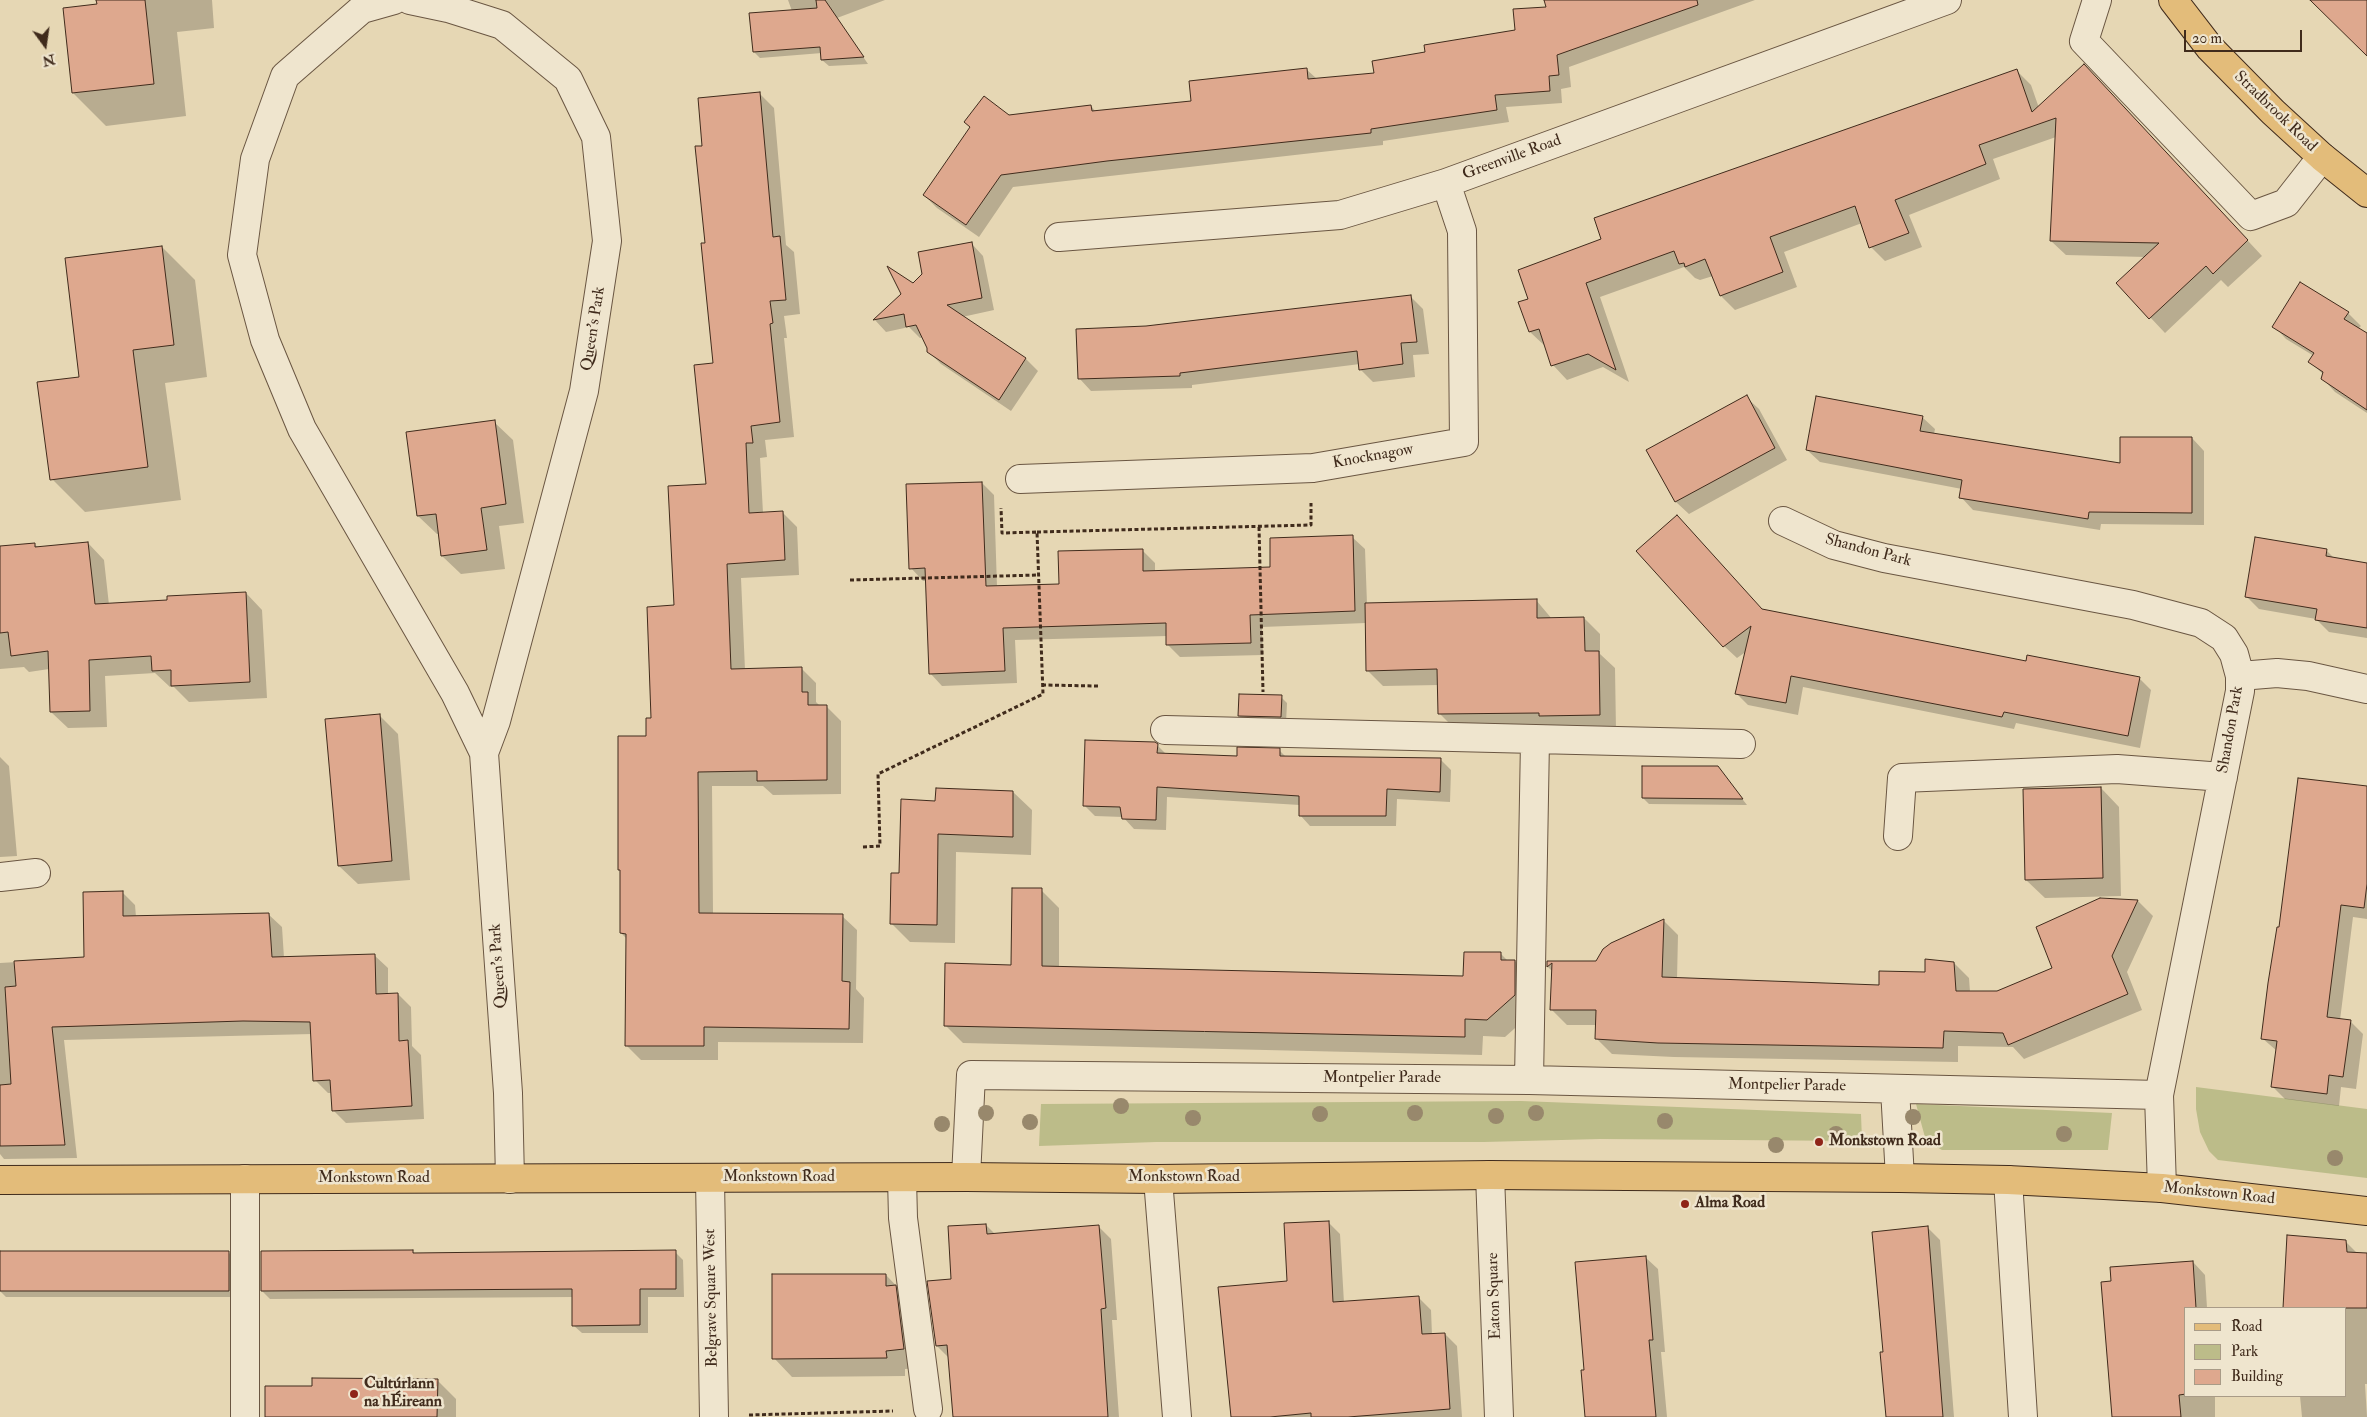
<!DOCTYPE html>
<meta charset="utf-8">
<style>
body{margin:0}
#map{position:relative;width:2367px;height:1417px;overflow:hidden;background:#e6d7b4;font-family:"IM FELL Double Pica",serif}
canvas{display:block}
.legend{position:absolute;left:2184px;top:1307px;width:162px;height:90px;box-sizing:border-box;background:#efe5ce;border:1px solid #a99b87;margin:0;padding:6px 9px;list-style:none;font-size:15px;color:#402b1c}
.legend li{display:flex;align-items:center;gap:10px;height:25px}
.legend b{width:25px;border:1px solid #a99b87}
.north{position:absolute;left:20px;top:20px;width:50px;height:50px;-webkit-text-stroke:4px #efe5ce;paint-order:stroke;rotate:166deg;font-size:14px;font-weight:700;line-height:20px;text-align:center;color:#402b1c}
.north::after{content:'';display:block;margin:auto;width:18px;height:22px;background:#402b1c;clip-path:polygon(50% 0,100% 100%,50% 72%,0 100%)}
.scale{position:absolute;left:2184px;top:30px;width:118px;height:22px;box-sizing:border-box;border:2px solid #402b1c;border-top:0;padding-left:6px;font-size:15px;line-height:18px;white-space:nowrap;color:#402b1c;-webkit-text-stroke:4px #efe5ce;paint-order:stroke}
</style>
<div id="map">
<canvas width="2367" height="1417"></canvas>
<ul class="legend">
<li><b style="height:6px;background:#e3bc7a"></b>Road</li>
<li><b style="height:14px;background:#bcbc89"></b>Park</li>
<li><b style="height:14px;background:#dea88e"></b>Building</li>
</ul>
<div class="north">N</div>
<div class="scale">20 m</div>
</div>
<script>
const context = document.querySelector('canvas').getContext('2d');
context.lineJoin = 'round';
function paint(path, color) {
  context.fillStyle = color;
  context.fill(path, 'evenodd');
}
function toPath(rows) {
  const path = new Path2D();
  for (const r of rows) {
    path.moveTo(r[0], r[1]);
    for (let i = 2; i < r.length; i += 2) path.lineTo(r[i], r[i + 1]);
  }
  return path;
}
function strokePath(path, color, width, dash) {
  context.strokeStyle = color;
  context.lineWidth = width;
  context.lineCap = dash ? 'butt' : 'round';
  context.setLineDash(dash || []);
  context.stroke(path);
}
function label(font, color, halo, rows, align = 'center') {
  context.font = font + ' "IM FELL Double Pica",serif';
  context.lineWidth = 5;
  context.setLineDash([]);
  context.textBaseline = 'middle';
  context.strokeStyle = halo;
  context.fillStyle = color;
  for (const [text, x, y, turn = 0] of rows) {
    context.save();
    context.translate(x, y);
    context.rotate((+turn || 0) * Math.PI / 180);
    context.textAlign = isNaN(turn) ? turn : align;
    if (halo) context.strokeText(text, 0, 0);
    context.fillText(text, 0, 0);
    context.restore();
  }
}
const green = toPath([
 [2196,1087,2367,1109,2367,1178,2218,1160,2209,1151,2200,1132,2196,1109],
 [1521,1101,1861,1114,1862,1141,1600,1139,1484,1142,1156,1142,1039,1146,1041,1104],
 [1916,1104,2112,1113,2108,1150,1942,1150,1926,1141]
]);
const shadow = toPath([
 [98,0,212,0,214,28,177,32,186,116,106,126,73,93,98,5],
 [788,0,885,0,837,18,868,64,829,66,822,60,822,53,760,58,754,52,792,11],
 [1545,0,1755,0,1569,67,1571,87,1561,89,1562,103,1506,107,1509,122,1383,141,1383,145,1013,187,979,237,937,208,924,195,1008,116,1091,106,1096,112,1192,102,1306,69,1317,79,1375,74,1426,54,1516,31,1548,8],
 [2017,71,2031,85,2039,108,2099,80,2262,256,2228,287,2221,280,2165,333,2118,283,2146,257,2066,255,2051,241,2056,137,1993,159,2000,179,1909,215,1922,247,1885,261,1871,247,1862,223,1784,252,1797,287,1735,310,1721,296,1713,276,1700,280,1695,278,1684,267,1600,297,1629,382,1603,367,1567,380,1553,365,1545,346,1530,332,1520,303,1530,300,1602,239],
 [759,93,774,108,786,245,794,252,800,314,784,316,787,338,784,338,794,437,765,440,767,457,760,458,763,513,782,512,797,527,799,575,741,578,745,670,802,669,816,683,816,702,820,706,826,706,841,721,841,794,773,795,763,786,712,786,713,914,842,916,857,930,856,989,864,998,863,1043,718,1042,718,1060,641,1060,626,1045,627,939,621,933,647,737,675,607,708,486,714,365,706,244,704,147],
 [971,243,983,256,994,310,962,317,1026,359,1038,371,1011,411,941,364,929,352,924,337,920,338,909,327,886,332,875,320,913,285],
 [162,247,195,280,207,377,165,383,181,500,85,512,52,479,81,378],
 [1411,297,1423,309,1429,354,1413,355,1415,377,1373,382,1360,369,1360,364,1192,385,1192,388,1091,391,1079,378,1146,328],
 [2348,313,2361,326,2358,329,2367,335,2367,413,2335,392,2323,379,2324,375,2310,362,2314,356,2286,339,2274,326],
 [1746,397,1759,409,1787,460,1689,514,1676,502,1648,451],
 [1922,417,1935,429,1934,434,2122,464,2192,438,2204,451,2204,525,2101,524,2100,530,1973,510,1961,497,1962,489,1820,462,1807,450],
 [494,422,513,440,524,523,499,526,505,569,461,574,442,556,440,534,437,534,418,516],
 [982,483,994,495,997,587,1060,585,1142,550,1155,563,1155,572,1272,569,1352,537,1365,549,1367,604,1536,600,1552,619,1584,618,1600,634,1600,654,1615,668,1616,731,1455,729,1439,713,1439,685,1383,686,1367,670,1366,623,1262,627,1263,655,1180,657,1167,644,1167,636,1015,640,1017,683,942,686,930,673,927,581,923,581,911,568],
 [88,543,104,560,109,605,246,593,262,610,267,698,189,702,174,687,170,687,155,673,105,676,107,727,68,728,51,712,49,669,29,672,24,667,0,669,0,569,34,544,39,548],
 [2326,550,2335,559,2367,564,2367,638,2329,632,2316,619,2259,609,2246,596],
 [1763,611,2027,663,2139,678,2151,690,2140,748,2016,723,2014,729,1803,687,1798,715,1748,705,1736,693,1747,651,1737,658,1724,646],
 [1281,697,1287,703,1286,723,1245,722,1239,716],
 [379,715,398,734,410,880,358,884,339,866],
 [1157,745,1167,755,1238,758,1279,750,1287,758,1440,759,1451,770,1450,802,1397,799,1396,826,1310,826,1300,815,1300,805,1167,797,1166,830,1134,829,1123,817,1095,816,1085,806],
 [0,757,9,766,17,856,0,857],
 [1718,768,1747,805,1649,804,1643,798],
 [2367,787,2367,919,2353,917,2340,1020,2350,1021,2363,1034,2356,1089,2341,1087,2339,1106,2285,1099,2272,1086,2277,1051,2262,1038],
 [2101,788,2119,807,2121,896,2045,898,2026,880],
 [1013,792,1032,810,1031,855,956,852,955,943,910,942,891,923,900,875,936,802],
 [1041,890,1059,908,1059,967,1464,978,1501,954,1508,961,1515,961,1533,979,1532,1013,1505,1037,1483,1036,1482,1055,963,1043,945,1025,1013,966],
 [122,892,135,905,136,917,268,914,282,927,284,958,374,955,388,968,388,994,398,994,411,1007,412,1046,421,1055,424,1119,346,1123,333,1110,332,1093,328,1093,315,1080,312,1034,64,1040,77,1158,4,1159,0,1154,0,963,86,958],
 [2100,899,2138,901,2153,916,2127,972,2142,1010,2024,1059,2013,1047,1958,1046,1958,1062,1674,1057,1612,1054,1597,1039,1597,1025,1567,1025,1552,1010,1553,972,1548,967,1548,962,1597,963,1663,920,1678,935,1677,979,1880,986,1954,963,1969,978,1970,992,1997,992,2053,968],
 [1328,1222,1340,1234,1344,1303,1418,1297,1431,1310,1432,1335,1445,1334,1457,1346,1462,1417,1232,1417,1288,1282],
 [986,1225,995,1234,1099,1227,1111,1239,1117,1320,1112,1320,1119,1417,954,1417,949,1358,937,1346,953,1280],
 [1928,1228,1940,1240,1954,1417,1887,1417,1884,1353],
 [2345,1241,2358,1254,2367,1254,2367,1384,2365,1384,2367,1417,2302,1417,2300,1396,2346,1396,2346,1308,2285,1307],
 [412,1251,416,1254,675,1252,683,1260,684,1297,648,1297,648,1333,582,1333,573,1325,574,1297,270,1299,262,1291],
 [0,1253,229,1253,235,1259,235,1297,6,1297,0,1291],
 [1645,1257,1658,1269,1665,1352,1661,1352,1667,1417,1586,1417,1586,1371],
 [2193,1262,2205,1275,2207,1308,2186,1308,2186,1396,2215,1396,2215,1417,2113,1417],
 [886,1275,904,1294,922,1368,905,1369,905,1376,792,1377,774,1358],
 [437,1380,456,1399,456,1417,266,1417,314,1388]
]);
const building = toPath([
 [96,0,145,0,154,84,72,93,63,8,97,4,96,0],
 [816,0,825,0,864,57,821,60,820,47,753,52,749,13,817,8,816,0],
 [1544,0,1697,0,1698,5,1557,55,1559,75,1549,76,1550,91,1495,95,1497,110,1371,129,1371,133,1107,161,1001,175,966,225,923,195,970,127,964,122,984,96,1009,115,1091,105,1092,111,1191,101,1189,81,1307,68,1308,79,1374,73,1372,61,1425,52,1424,45,1515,30,1513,9,1546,7,1544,0],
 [2310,0,2367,0,2367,56,2310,0],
 [2084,64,2248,240,2213,274,2206,266,2149,319,2116,283,2159,243,2050,241,2056,118,1979,145,1986,164,1895,200,1909,233,1869,248,1855,206,1770,237,1783,272,1720,296,1705,259,1685,267,1684,263,1679,264,1674,251,1586,283,1616,370,1588,354,1551,366,1539,329,1529,332,1518,302,1528,299,1518,270,1601,239,1594,218,2017,69,2032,112,2084,64],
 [760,92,773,237,780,236,786,300,770,301,773,323,770,324,780,422,751,426,753,443,746,443,749,513,783,511,785,560,727,564,731,669,802,667,802,692,808,692,808,705,827,705,827,780,757,781,757,771,698,772,699,913,843,914,842,981,850,982,849,1029,704,1027,704,1046,625,1046,626,934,620,933,620,870,618,870,618,736,646,736,646,718,651,718,647,607,674,605,668,486,706,484,694,365,713,363,701,243,705,243,695,146,702,146,698,98,760,92],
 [972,242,982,298,947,305,1026,358,999,400,927,352,927,348,916,325,906,327,904,314,873,320,901,294,887,266,913,283,922,274,918,252,972,242],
 [162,246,174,345,133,350,148,467,50,480,37,382,79,377,65,258,162,246],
 [2300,282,2349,312,2344,319,2367,333,2367,410,2321,379,2323,372,2308,362,2314,353,2272,327,2300,282],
 [1411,295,1417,342,1401,343,1403,364,1359,370,1357,351,1180,373,1180,376,1078,379,1076,329,1146,326,1411,295],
 [1747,395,1775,448,1675,502,1646,450,1747,395],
 [1816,396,1923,416,1920,431,2120,463,2120,437,2192,437,2192,513,2089,512,2088,519,1959,498,1962,480,1806,450,1816,396],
 [495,420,506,504,481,508,487,550,441,556,436,514,417,516,406,432,495,420],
 [982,482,986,586,1059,584,1058,551,1143,549,1143,571,1270,567,1270,538,1353,535,1355,611,1250,615,1251,643,1166,645,1166,623,1003,628,1005,671,929,674,925,568,909,569,906,484,982,482],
 [1677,515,1762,609,2026,661,2027,655,2140,677,2128,736,2004,712,2002,717,1791,676,1786,703,1735,694,1751,626,1723,647,1636,551,1677,515],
 [2255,537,2327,549,2326,556,2367,563,2367,628,2315,620,2317,609,2245,597,2255,537],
 [88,542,95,604,167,600,167,596,246,592,250,682,171,686,171,670,152,671,151,656,89,660,90,711,50,712,48,651,11,656,8,632,0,633,0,546,35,543,35,547,88,542],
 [1537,599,1537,618,1584,617,1585,651,1599,651,1600,715,1539,716,1539,713,1438,714,1437,669,1366,671,1365,603,1537,599],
 [1239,694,1282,695,1281,717,1238,716,1239,694],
 [380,714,392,861,338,866,325,719,380,714],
 [1085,740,1155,742,1158,744,1157,753,1237,756,1237,747,1280,748,1280,756,1441,758,1440,792,1387,789,1386,816,1299,816,1299,796,1157,787,1156,820,1122,819,1120,807,1083,806,1085,740],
 [1642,766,1718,766,1743,799,1642,798,1642,766],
 [2298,778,2367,786,2367,884,2364,908,2341,905,2327,1017,2351,1020,2343,1077,2329,1075,2327,1094,2271,1087,2277,1041,2261,1039,2268,983,2277,927,2279,927,2298,778],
 [2101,787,2103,878,2025,880,2023,789,2101,787],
 [936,788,1013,791,1013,837,938,834,937,925,890,924,891,873,899,873,901,799,935,801,936,788],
 [1012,888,1042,888,1042,966,1463,976,1464,952,1501,952,1501,960,1515,960,1515,995,1487,1020,1465,1019,1465,1037,944,1026,945,963,1011,965,1012,888],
 [123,891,123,916,269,913,272,957,375,954,376,994,398,993,399,1041,408,1040,412,1106,332,1111,330,1080,313,1081,310,1022,243,1021,52,1027,65,1145,0,1146,0,1085,11,1084,5,987,16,986,14,961,84,957,83,892,123,891],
 [2100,898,2138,900,2112,956,2128,994,2008,1045,2003,1033,1944,1031,1943,1048,1658,1043,1595,1039,1596,1010,1550,1010,1552,963,1547,967,1547,961,1596,961,1603,949,1611,943,1664,919,1662,977,1879,985,1879,971,1925,972,1925,959,1954,962,1956,991,1997,991,2052,968,2036,927,2100,898],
 [1329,1221,1333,1302,1419,1296,1422,1334,1445,1333,1450,1409,1348,1417,1311,1417,1311,1413,1270,1417,1231,1417,1218,1287,1287,1281,1284,1223,1329,1221],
 [986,1224,987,1234,1099,1225,1106,1308,1101,1309,1108,1417,953,1417,947,1345,936,1346,927,1281,951,1279,948,1226,986,1224],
 [1928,1226,1943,1417,1886,1417,1880,1352,1883,1352,1872,1232,1928,1226],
 [2287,1235,2346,1240,2347,1252,2367,1253,2367,1308,2283,1308,2287,1235],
 [413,1250,413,1253,676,1250,676,1289,640,1289,640,1325,572,1326,572,1289,261,1291,261,1251,413,1250],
 [0,1251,229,1251,229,1291,0,1291,0,1251],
 [1646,1256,1653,1340,1649,1340,1656,1417,1585,1417,1581,1370,1584,1370,1575,1262,1646,1256],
 [2193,1261,2196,1308,2186,1308,2186,1394,2179,1395,2181,1417,2112,1417,2101,1282,2111,1281,2110,1267,2193,1261],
 [772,1274,886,1274,886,1286,896,1285,904,1349,886,1351,887,1358,772,1359,772,1274],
 [312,1378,438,1379,437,1417,265,1417,265,1386,312,1386,312,1378]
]);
const path = toPath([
 [1259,527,1263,692],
 [1037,532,1311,525,1311,503],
 [850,580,1039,575],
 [1042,685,1098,686],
 [863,847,880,846,878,774,1043,694,1037,532,1002,533,1001,508],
 [749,1415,893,1411]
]);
const minor = toPath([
 [394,0,362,9,285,76,255,159,242,255,265,340,302,429,455,693,484,753,508,1093,510,1179],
 [410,0,448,8,502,25,568,79,596,137,607,241,584,391,496,721,484,753],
 [2097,0,2084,41,2251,216,2286,203,2322,157],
 [1059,237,1340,215,1446,183,1947,0],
 [1020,479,1313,468,1464,442,1462,231,1446,183],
 [1783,521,1834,545,1884,558,2133,605,2201,623,2224,638,2234,654,2240,676,2240,691,2159,1095,2162,1188],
 [2240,676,2277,673,2308,676,2367,689],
 [1165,730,1741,744],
 [1898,836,1902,778,2117,769,2223,777],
 [0,877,36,873],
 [1529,1080,1535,740],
 [1895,1089,1900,1178],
 [1490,1175,1499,1417],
 [966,1177,971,1075,1529,1080,2159,1095],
 [902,1178,903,1218,928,1409],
 [245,1179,245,1417],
 [710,1179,714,1417],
 [1158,1179,1177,1417],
 [2008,1180,2023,1417]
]);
const major = toPath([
 [2173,0,2210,48,2273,112,2322,157,2367,193],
 [0,1180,966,1177,1158,1179,1490,1175,1900,1178,2008,1180,2162,1188,2367,1211]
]);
const trees = [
 [1121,1106],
 [986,1113],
 [1415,1113],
 [1536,1113],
 [1320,1114],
 [1496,1116],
 [1913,1117],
 [1193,1118],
 [1665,1121],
 [1030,1122],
 [942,1124],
 [1836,1134],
 [2064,1134],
 [1776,1145],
 [2335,1158]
];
const markers = [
 [1819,1142,5,"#8f2418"],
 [1685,1204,5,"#8f2418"],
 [354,1394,5,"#8f2418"]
];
const streetNames = [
 ["Stradbrook Road",2275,112,44],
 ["Greenville Road",1512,158,-20],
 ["Queen's Park",594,329,-81],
 ["Knocknagow",1373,457,-10],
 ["Shandon Park",1868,551,15],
 ["Shandon Park",2231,730,-80],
 ["Queen's Park",499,966,-94],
 ["Montpelier Parade",1382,1079],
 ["Montpelier Parade",1787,1086,1],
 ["Monkstown Road",779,1178],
 ["Monkstown Road",1184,1178],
 ["Monkstown Road",374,1179],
 ["Monkstown Road",2219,1194,6],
 ["Eaton Square",1495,1296,-92],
 ["Belgrave Square West",712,1298,-91]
];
const poiNames = [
 ["Monkstown Road",1829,1142],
 ["Alma Road",1695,1204],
 ["Cultúrlann",364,1385],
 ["na hÉireann",364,1403]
];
paint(green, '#bcbc89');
paint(shadow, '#0003');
paint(building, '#dea88e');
strokePath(building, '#402b1c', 1);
strokePath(minor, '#6a5642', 30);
strokePath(major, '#402b1c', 30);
strokePath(path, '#402b1c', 3, [4, 2.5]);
strokePath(minor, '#efe5ce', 28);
strokePath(major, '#e3bc7a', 28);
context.fillStyle = '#98886c';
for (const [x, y] of trees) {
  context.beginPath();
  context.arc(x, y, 8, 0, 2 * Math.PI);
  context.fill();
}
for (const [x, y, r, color] of markers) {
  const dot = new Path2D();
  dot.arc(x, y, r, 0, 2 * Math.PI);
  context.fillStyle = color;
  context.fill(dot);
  strokePath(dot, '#efe5ce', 2);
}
label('16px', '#402b1c', '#efe5ce', streetNames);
label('bold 16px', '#402b1c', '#efe5ce', poiNames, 'left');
</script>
